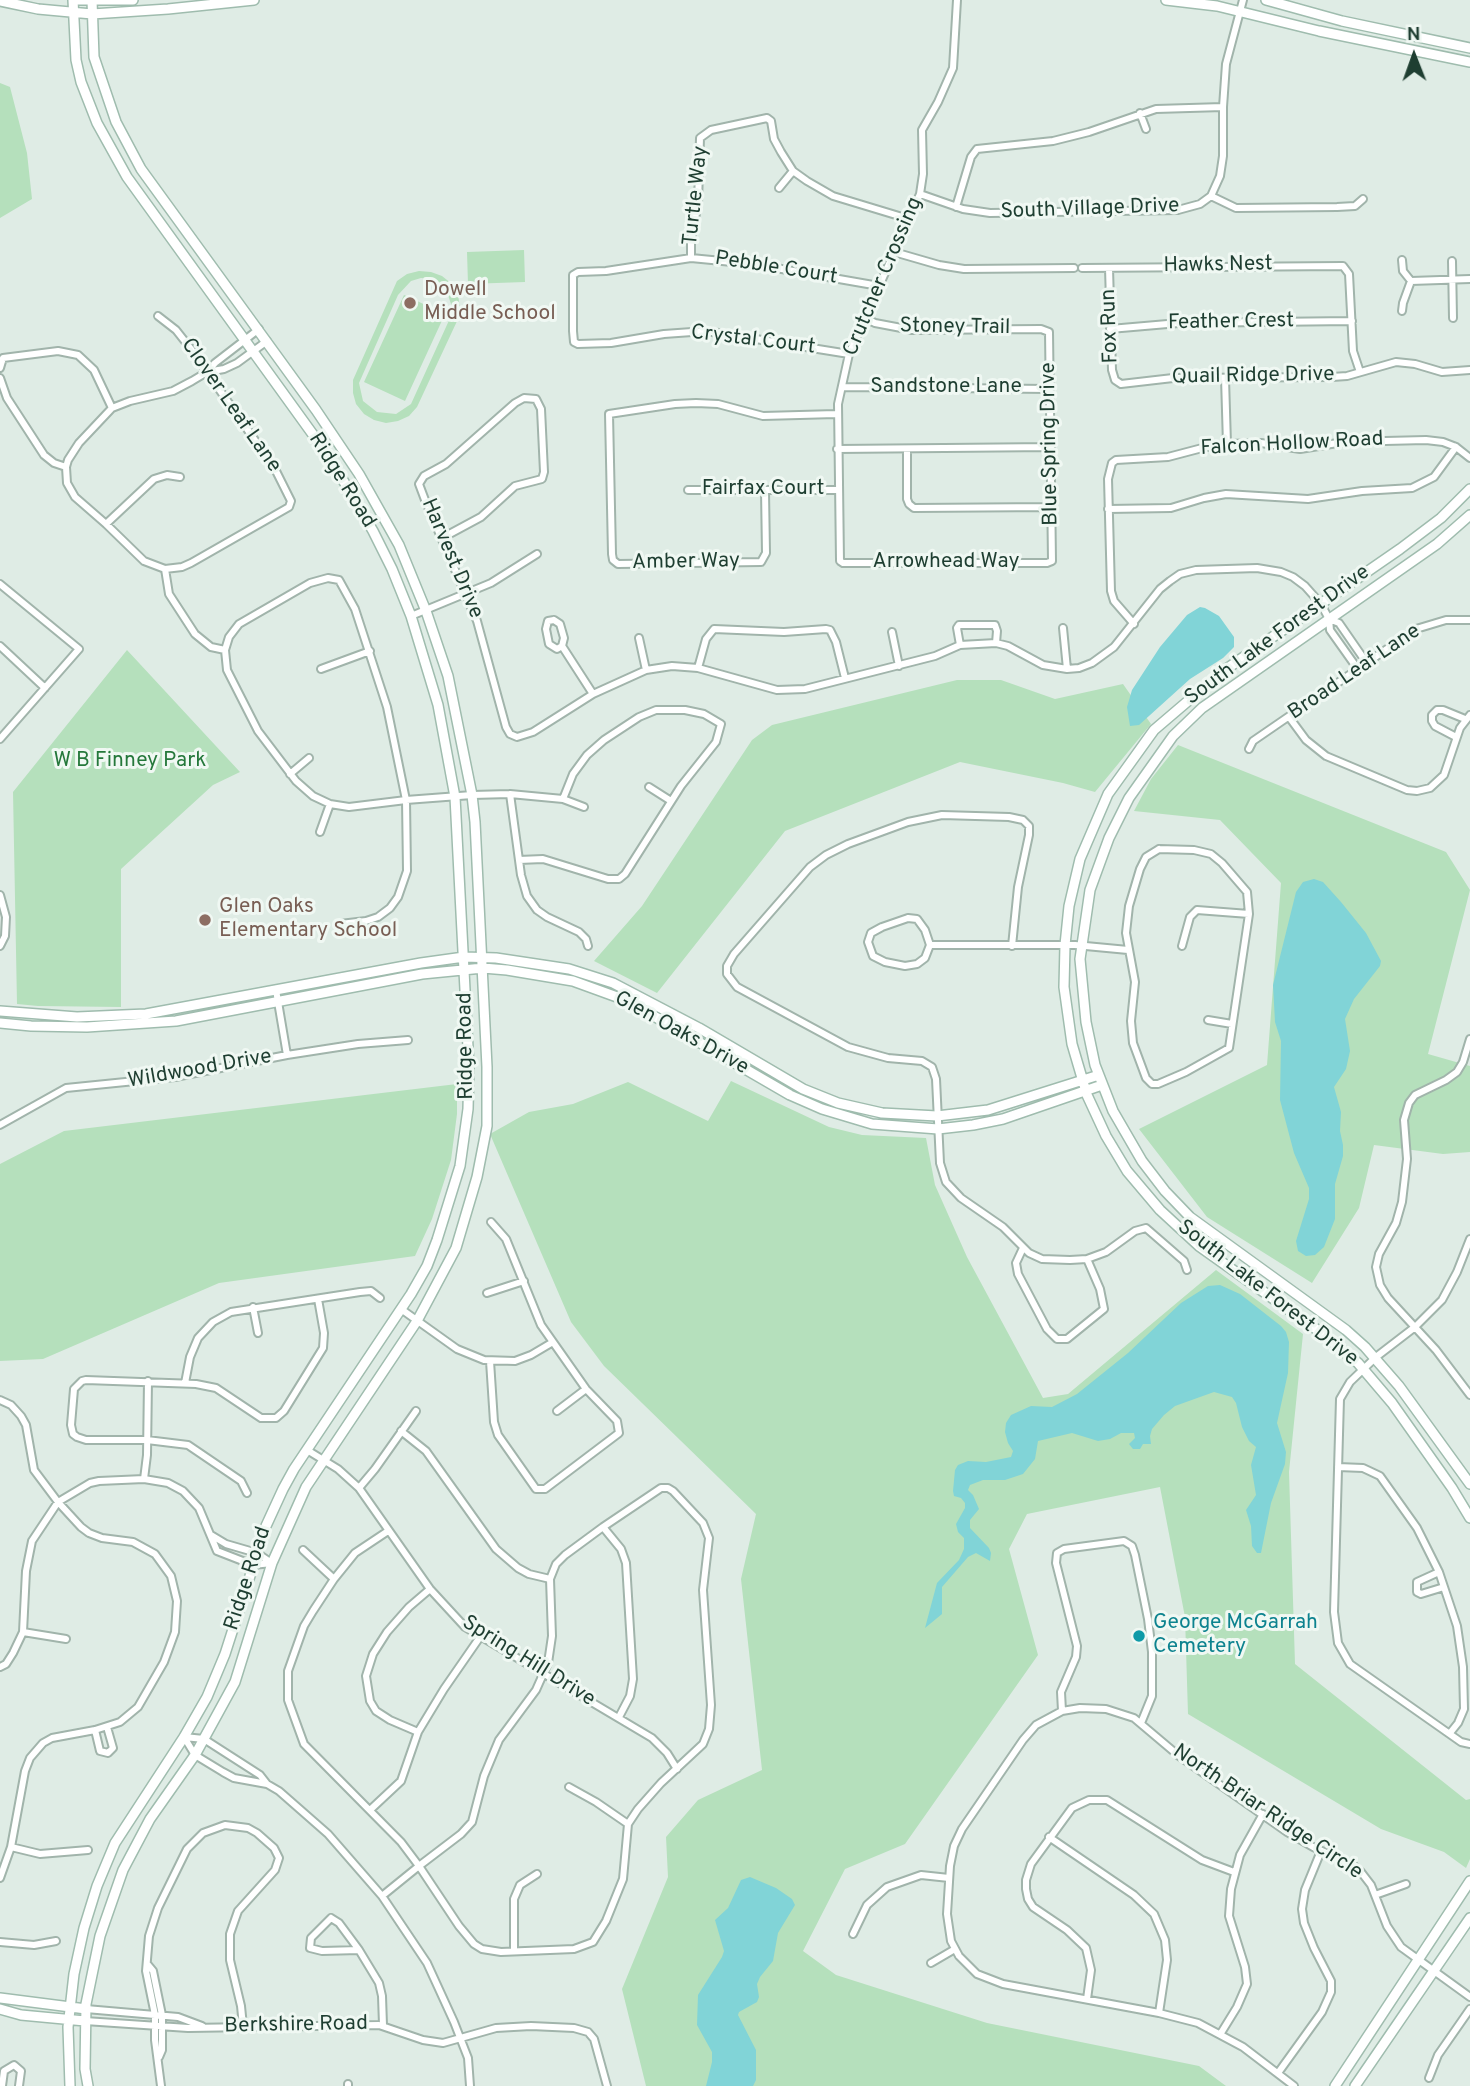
<!DOCTYPE html>
<style>
body{margin:0}
#map{position:relative;width:1470px;height:2086px;overflow:hidden;background:#dfece5;font-family:Overpass,sans-serif}
canvas{display:block}
.north{position:absolute;left:1379px;top:21px;width:70px;height:70px;-webkit-text-stroke:5px #f0f8f3;paint-order:stroke;rotate:359deg;font-size:19px;font-weight:700;line-height:28px;text-align:center;color:#1e3e31}
.north::after{content:'';display:block;margin:auto;width:24px;height:32px;background:#1e3e31;clip-path:polygon(50% 0,100% 100%,50% 72%,0 100%)}
</style>
<div id="map">
<canvas width="1470" height="2086"></canvas>
<div class="north">N</div>
</div>
<script>
const context = document.querySelector('canvas').getContext('2d');
context.lineJoin = 'round';
function paint(path, color) {
  context.fillStyle = color;
  context.fill(path, 'evenodd');
}
function toPath(rows) {
  const path = new Path2D();
  for (const r of rows) {
    path.moveTo(r[0], r[1]);
    for (let i = 2; i < r.length; i += 2) path.lineTo(r[i], r[i + 1]);
  }
  return path;
}
function strokePath(path, color, width, dash) {
  context.strokeStyle = color;
  context.lineWidth = width;
  context.lineCap = dash ? 'butt' : 'round';
  context.setLineDash(dash || []);
  context.stroke(path);
}
function label(font, color, halo, rows, align = 'center') {
  context.font = font + ' Overpass,sans-serif';
  context.lineWidth = 6;
  context.setLineDash([]);
  context.textBaseline = 'middle';
  context.strokeStyle = halo;
  context.fillStyle = color;
  for (const [text, x, y, turn = 0] of rows) {
    context.save();
    context.translate(x, y);
    context.rotate((+turn || 0) * Math.PI / 180);
    context.textAlign = isNaN(turn) ? turn : align;
    if (halo) context.strokeText(text, 0, 0);
    context.fillText(text, 0, 0);
    context.restore();
  }
}
const green = toPath([
 [0,83,10,87,27,153,32,199,0,218],
 [524,250,525,282,468,284,467,252],
 [419,271,431,272,442,276,452,284,458,295,460,307,458,319,417,407,409,416,398,421,386,423,374,420,364,414,356,404,353,393,353,380,397,281,407,274],
 [421,278,430,279,446,289,452,307,451,316,411,404,396,414,377,412,363,401,359,383,398,295,411,281],
 [404,295,445,314,405,401,364,382],
 [127,650,240,772,213,785,121,869,121,1007,38,1006,17,1004,13,792],
 [957,680,1001,680,1055,699,1123,684,1151,724,1095,792,1063,783,960,762,785,831,657,993,594,961,642,906,752,740,772,725],
 [1178,745,1446,852,1470,890,1428,1054,1470,1066,1470,1152,1443,1154,1374,1145,1359,1208,1312,1283,1207,1217,1139,1129,1267,1065,1281,883,1220,820,1134,811,1151,779],
 [731,1081,829,1127,862,1135,926,1138,935,1185,967,1257,1043,1398,1068,1394,1216,1270,1303,1334,1289,1472,1295,1664,1466,1800,1470,1799,1470,1859,1466,1868,1444,1852,1381,1829,1188,1714,1185,1617,1160,1487,1027,1514,1009,1549,1038,1655,905,1844,845,1869,803,1951,836,1975,987,2023,1199,2066,1226,2086,646,2086,622,1989,668,1877,666,1837,698,1800,762,1770,741,1579,756,1514,604,1366,571,1322,490,1134,529,1112,573,1104,628,1082,708,1121],
 [457,1084,457,1114,451,1160,432,1219,415,1256,219,1283,43,1359,0,1361,0,1164,64,1131]
]);
const water = toPath([
 [1200,607,1205,608,1219,616,1234,637,1234,647,1223,658,1190,679,1139,725,1130,726,1127,707,1132,690,1160,647,1187,615],
 [1314,879,1323,882,1341,902,1366,933,1381,961,1380,966,1354,999,1345,1019,1350,1051,1346,1069,1334,1087,1341,1112,1340,1131,1343,1145,1343,1156,1335,1184,1335,1219,1324,1247,1315,1255,1306,1256,1298,1251,1296,1241,1309,1199,1309,1188,1294,1153,1280,1100,1281,1041,1275,1022,1273,985,1296,892,1303,882],
 [1220,1285,1240,1294,1281,1326,1286,1332,1289,1342,1288,1373,1277,1423,1286,1452,1285,1464,1271,1503,1261,1553,1257,1553,1252,1546,1251,1526,1246,1510,1256,1495,1251,1465,1256,1447,1249,1441,1242,1427,1236,1403,1232,1397,1214,1392,1175,1406,1164,1415,1152,1429,1150,1436,1151,1444,1143,1444,1140,1449,1133,1449,1129,1444,1135,1438,1134,1433,1121,1433,1110,1439,1098,1441,1072,1433,1038,1441,1035,1459,1023,1474,1005,1480,983,1480,970,1485,968,1490,973,1495,979,1509,970,1520,970,1528,989,1548,991,1553,990,1561,976,1553,968,1557,942,1587,942,1614,925,1628,937,1583,959,1560,964,1549,964,1538,958,1532,956,1524,965,1508,965,1503,961,1498,954,1496,953,1491,955,1470,958,1465,968,1461,986,1462,1011,1457,1013,1451,1008,1443,1005,1432,1006,1423,1011,1415,1031,1406,1052,1407,1077,1394,1128,1353,1181,1303,1208,1286],
 [750,1877,776,1888,792,1899,795,1905,778,1933,773,1961,760,1977,757,1984,759,1997,757,2002,739,2012,738,2015,756,2050,756,2080,753,2086,706,2086,712,2062,712,2052,697,2025,698,1995,722,1957,724,1951,715,1920,728,1908,741,1880]
]);
const street = toPath([
 [1140,113,1146,129],
 [779,188,793,171],
 [920,194,963,209,990,213,1178,210,1200,204,1211,196,1220,176,1223,156,1223,107,1226,64,1243,0],
 [1211,196,1236,208,1337,207,1355,206,1363,199],
 [956,207,971,157,977,149,1053,141,1089,132,1156,109,1223,107],
 [894,252,939,265,964,269,1074,268],
 [691,258,691,240,698,203,700,138,711,130,767,118,771,121,774,139,781,152,793,171,807,181,833,196,909,219],
 [1402,260,1403,271,1411,281],
 [1452,261,1453,318],
 [1082,268,1343,266,1349,274,1353,351,1360,372],
 [1109,268,1112,370,1115,380,1121,384,1173,378,1332,377,1347,376,1396,362,1415,364,1442,372,1470,370],
 [1402,311,1403,303,1411,281,1470,279],
 [158,316,176,330,191,349,207,372,252,436,276,471,291,501,289,507,191,563,182,567,165,569,144,561,106,524,75,497,67,483,66,467,68,460,79,443,112,408,130,401,173,391,192,381,207,372,215,363,259,329],
 [865,318,875,323,912,330,1041,329,1049,332,1052,561,1047,563,843,563,840,561,838,404,849,354,920,194,923,174,922,130,938,102,953,68,957,0],
 [1110,329,1179,323,1352,321],
 [849,354,706,331,664,334,611,343,578,344,574,342,573,331,573,275,578,272,606,271,691,258,753,264,879,286],
 [0,368,3,358,58,351,78,355,94,370,112,408],
 [207,372,224,369,237,363,267,341],
 [0,378,7,398,44,455,54,463,66,467],
 [1225,378,1227,444],
 [842,387,1050,389],
 [837,449,1051,447],
 [907,449,907,499,909,504,914,508,1051,507],
 [688,490,839,490],
 [765,491,766,553,761,562,618,564,613,560,612,554,609,414,675,404,696,403,718,404,763,416,836,414],
 [1108,509,1171,508,1204,498,1226,494,1308,499,1362,491,1412,488,1434,477,1456,447],
 [106,524,154,479,167,475,180,477],
 [442,538,481,517,515,486,542,479,544,472,541,409,536,399,524,398,515,403,446,464,424,476,419,484,425,500,477,621,506,727,510,734,517,737,533,732,593,694,646,670,672,666,698,668,777,690,805,689,935,656,960,645,957,628,959,625,995,625,997,631,996,643,1008,646,1043,665,1067,669,1079,668,1092,663,1114,647,1160,589,1170,581,1180,574,1196,570,1257,568,1281,572,1293,577,1305,586,1321,604,1329,619,1330,630,1357,668],
 [165,569,169,594,195,634,211,647,225,650],
 [0,584,79,649,0,739],
 [411,616,491,583,537,554],
 [1329,619,1339,623,1366,662],
 [554,620,560,624,564,638,562,646,557,649,549,644,546,629,548,621,554,620],
 [1134,624,1114,601,1111,591,1108,479,1112,463,1116,460,1168,457,1206,447,1227,444,1261,443,1300,449,1344,442,1426,440,1443,442,1456,447,1470,458],
 [1063,628,1067,669],
 [892,632,899,666],
 [639,638,646,670],
 [960,645,996,643],
 [0,646,45,688],
 [562,646,593,694],
 [698,668,706,639,714,629,784,632,826,629,830,630,836,642,845,678],
 [321,669,370,651],
 [1289,717,1306,740,1326,756,1407,790,1417,791,1430,788,1444,775,1460,728,1470,715],
 [1456,737,1435,726,1432,721,1432,715,1437,710,1443,710,1465,719],
 [1249,749,1253,741,1416,629,1446,620,1470,620],
 [290,774,309,758],
 [649,787,671,801],
 [510,794,521,875,527,896,537,910,547,917,579,932,586,939,588,946],
 [320,832,330,804],
 [1159,849,1194,850,1211,854,1222,863,1247,892,1249,914,1229,1048,1186,1072,1158,1084,1152,1084,1146,1078,1133,1043,1131,1021,1135,982,1126,933,1129,906,1140,869,1146,857,1159,849],
 [519,860,543,859,608,879,619,879,625,874,681,786,716,742,721,724,704,714,685,710,656,710,639,717,604,740,587,755,573,774,563,799],
 [0,895,6,917,5,936,0,946],
 [908,918,917,919,925,930,930,945,925,958,917,964,905,966,885,962,873,956,868,942,871,933,882,927,908,918],
 [340,924,366,921,378,917,390,908,398,897,407,871,406,800,387,707,355,609,339,580,328,578,310,583,239,624,229,637,225,650,227,670,258,731,296,781,313,796,330,804,349,807,406,800,472,795,510,794,563,799,584,807],
 [930,945,1075,945,1128,950],
 [1012,946,1018,887,1029,835,1029,826,1023,820,1009,817,942,815,908,822,848,844,826,855,810,867,734,954,727,966,727,974,737,987,848,1047,888,1058,922,1061,932,1067,936,1079,940,1163,946,1182,961,1198,1003,1227,1029,1253,1042,1259,1070,1260,1087,1259,1106,1252,1135,1231,1146,1228,1184,1261,1187,1270],
 [1182,946,1190,917,1197,910,1249,914],
 [276,990,287,1055],
 [1208,1020,1232,1024],
 [1470,1039,1463,1062,1457,1072,1446,1080,1415,1095,1409,1103,1404,1120,1407,1159,1402,1202,1396,1223,1379,1254,1376,1267,1380,1285,1388,1298,1436,1350,1470,1395],
 [0,1125,66,1088,175,1077,287,1055,358,1044,408,1040],
 [1470,1239,1457,1272,1442,1300,1415,1327,1376,1357,1350,1382,1340,1399,1334,1612,1338,1643,1350,1664,1461,1742,1470,1744],
 [1023,1248,1016,1263,1018,1274,1047,1329,1057,1339,1067,1339,1104,1309,1100,1289,1087,1259],
 [487,1293,524,1281],
 [253,1307,258,1333],
 [401,1309,457,1349,484,1360,515,1361,531,1355,553,1342],
 [490,1361,494,1422,498,1435,536,1489,545,1489,619,1433,617,1421,586,1389,541,1325,506,1239,491,1222],
 [185,1383,190,1357,198,1338,213,1322,231,1312,360,1292,371,1291,380,1298],
 [0,1400,11,1405,21,1416,26,1425,34,1470,58,1502,81,1527,89,1533,102,1538,133,1542,155,1554,171,1576,177,1601,175,1632,164,1662,138,1707,120,1722,95,1730,52,1738,43,1743,30,1758,25,1771,11,1847,0,1878],
 [557,1411,586,1389],
 [401,1431,426,1451,496,1549,518,1568,529,1574,550,1579],
 [307,1450,338,1469,359,1488,430,1589,465,1627,652,1738,667,1753,677,1769],
 [1338,1467,1363,1468,1380,1476,1417,1528,1439,1572,1457,1626,1463,1667,1464,1709,1458,1723,1450,1733],
 [144,1479,147,1455,148,1381],
 [359,1488,375,1469,416,1411],
 [247,1493,241,1481,188,1445,147,1440,86,1440,77,1437,73,1434,71,1425,74,1389,82,1381,86,1380,196,1384,216,1388,261,1418,276,1418,284,1411,323,1348,324,1333,318,1299],
 [603,1527,621,1549,626,1563,633,1679,630,1696,619,1717],
 [211,1535,226,1544,257,1553,270,1562],
 [303,1550,334,1579],
 [1439,1572,1417,1582,1417,1592,1421,1594,1444,1587],
 [23,1632,66,1639],
 [0,1667,6,1664,13,1653,23,1632,26,1571,32,1541,58,1502,90,1483,99,1481,144,1479,168,1483,183,1491,199,1508,217,1551,253,1565,272,1563],
 [1062,1711,1061,1692,1076,1657,1077,1646,1056,1563,1057,1553,1064,1549,1124,1541,1132,1546,1135,1555,1148,1619,1152,1652,1152,1696,1141,1723],
 [95,1730,100,1751,108,1753,113,1748,107,1727],
 [418,1732,390,1720,376,1711,370,1701,366,1676,373,1654,387,1632,409,1607,430,1589],
 [184,1737,195,1755,223,1772,234,1778,267,1784,279,1791,328,1834,382,1896,427,1963,454,2022,468,2058,470,2086],
 [184,1737,204,1739,260,1775,267,1784],
 [569,1787,596,1802,628,1824],
 [370,1810,401,1781,418,1732,444,1689,480,1637],
 [1049,1837,1134,1895,1154,1914,1165,1940,1167,1960,1159,2013],
 [11,1847,40,1854,88,1850],
 [1375,1895,1406,1884],
 [382,1896,419,1866,461,1834,472,1822,484,1776,499,1740,536,1690,548,1663,552,1636,550,1579,556,1564,565,1555,603,1527,661,1488,668,1488,673,1491,703,1523,709,1538,703,1590,711,1705,709,1729,703,1744,661,1783,638,1809,628,1824,623,1879,606,1921,593,1942,574,1949,501,1952,482,1949,474,1944,459,1926,419,1866,401,1842,304,1744,288,1700,288,1671,304,1626,313,1611,334,1579,355,1553,388,1531],
 [331,1918,339,1923,359,1950,322,1951,310,1948,311,1938,331,1918],
 [853,1934,867,1905,887,1887,921,1875,949,1878],
 [0,1942,34,1945,56,1941],
 [359,1950,379,1983,382,1996,383,2025],
 [514,1951,514,1899,520,1885,537,1874],
 [931,1963,955,1949],
 [148,1965,153,1971,162,2015,162,2050,159,2057],
 [1087,1999,1091,1970,1086,1948,1067,1930,1033,1907,1028,1899,1026,1889,1026,1880,1031,1864,1072,1808,1089,1800,1107,1800,1202,1860,1234,1872],
 [86,2009,178,2017,202,2026],
 [85,2021,188,2028,379,2025,423,2040,443,2043,496,2028,531,2026,574,2028,588,2032,594,2039,607,2086],
 [1221,2033,1237,2007,1247,1984,1245,1967,1229,1916,1231,1889,1240,1855,1263,1814],
 [1278,2073,1322,2012,1331,1992,1331,1981,1314,1948,1304,1923,1302,1909,1305,1890,1321,1851],
 [1429,2078,1438,2055,1470,2009],
 [2,2086,4,2071,14,2065,21,2071,19,2086],
 [161,2086,155,2040,155,2015,146,1971,149,1936,158,1908,187,1849,203,1833,225,1825,248,1828,257,1833,274,1848,279,1858,275,1870,238,1911,230,1934,230,1960,241,2006,243,2026],
 [348,2086,348,2084],
 [1294,2086,1243,2047,1198,2023,1159,2013,1003,1984,977,1974,959,1956,951,1941,947,1914,950,1866,954,1846,962,1829,1023,1740,1036,1725,1062,1711,1080,1708,1106,1709,1134,1718,1179,1756,1287,1832,1313,1847,1353,1865,1361,1872,1371,1885,1387,1926,1401,1947,1470,1997]
]);
const secondary = toPath([
 [74,0,133,0],
 [1166,0,1217,6,1319,31,1470,62],
 [1266,0,1342,21,1470,48],
 [0,1,38,9,92,14,168,9,254,0],
 [1470,489,1441,518,1400,549,1222,672,1154,730,1108,794,1080,859,1069,906,1065,945,1064,987,1072,1044,1087,1095,1106,1136,1127,1171,1160,1210,1199,1246,1316,1329,1358,1363,1392,1403,1452,1488,1470,1518],
 [1470,515,1437,544,1202,708,1173,736,1129,798,1109,838,1090,890,1080,959,1086,1022,1095,1065,1113,1111,1142,1161,1165,1191,1190,1217,1346,1330,1365,1347,1399,1386,1470,1484],
 [0,1011,77,1017,146,1014,421,963,464,957,496,958,569,969,613,983,699,1028,803,1089,838,1103,882,1113,937,1116,988,1110,1099,1075],
 [0,1023,31,1026,87,1027,176,1021,422,974,483,968,507,970,573,981,628,1001,790,1095,822,1109,872,1124,938,1129,973,1125,1003,1119,1102,1085],
 [0,1998,86,2009],
 [0,2009,21,2015,85,2021],
 [70,2086,68,2027,74,1974,84,1928,97,1886,115,1843,184,1737,207,1697,225,1654,266,1526,283,1489,294,1469,411,1294,427,1266,437,1240,460,1166,468,1109,469,1067,455,797,438,705,411,616,392,569,373,531,337,470,314,436,127,177,97,123,81,82,76,60,73,0],
 [88,2086,85,2069,86,2004,100,1936,123,1870,150,1819,195,1755,235,1682,272,1563,306,1487,417,1321,456,1248,477,1177,487,1126,487,1067,475,822,472,795,448,676,426,611,399,545,359,474,316,410,141,169,116,122,94,57,92,0],
 [1335,2086,1470,1881],
 [1355,2086,1470,1918]
]);
const markers = [
 [410,303,7,"#8d6e63"],
 [205,920,7,"#8d6e63"],
 [1139,1636,7,"#0f9aa8"]
];
const streetNames = [
 ["Turtle Way",697,196,-84],
 ["South Village Drive",1090,210,-2],
 ["Hawks Nest",1218,266,-1],
 ["Pebble Court",776,269,9],
 ["Crutcher Crossing",884,277,-67],
 ["Feather Crest",1231,323,-1],
 ["Fox Run",1111,326,-92],
 ["Stoney Trail",955,328,1],
 ["Crystal Court",753,341,7],
 ["Quail Ridge Drive",1253,377,-1],
 ["Sandstone Lane",946,388],
 ["Clover Leaf Lane",230,406,55],
 ["Blue Spring Drive",1051,444,-91],
 ["Falcon Hollow Road",1292,445,-3],
 ["Ridge Road",341,481,58],
 ["Fairfax Court",763,490],
 ["Harvest Drive",451,559,67],
 ["Amber Way",686,563,-1],
 ["Arrowhead Way",946,563],
 ["South Lake Forest Drive",1278,636,-36],
 ["Broad Leaf Lane",1355,673,-34],
 ["Glen Oaks Drive",681,1034,29],
 ["Ridge Road",467,1046,-91],
 ["Wildwood Drive",200,1070,-10],
 ["South Lake Forest Drive",1267,1294,38],
 ["Ridge Road",249,1579,-72],
 ["Spring Hill Drive",528,1662,32],
 ["North Briar Ridge Circle",1267,1813,34],
 ["Berkshire Road",296,2026,-1]
];
const educationNames = [
 ["Dowell",424,291],
 ["Middle School",424,315],
 ["Glen Oaks",219,908],
 ["Elementary School",219,932]
];
const parkNames = [
 ["W B Finney Park",130,762]
];
const cultureNames = [
 ["George McGarrah",1153,1624],
 ["Cemetery",1153,1648]
];
paint(green, '#b5e0bc');
paint(water, '#81d4d7');
strokePath(street, '#a1b4ab', 10);
strokePath(secondary, '#9fbcae', 12);
strokePath(street, '#fff', 6);
strokePath(secondary, '#fff', 9);
for (const [x, y, r, color] of markers) {
  const dot = new Path2D();
  dot.arc(x, y, r, 0, 2 * Math.PI);
  context.fillStyle = color;
  context.fill(dot);
  strokePath(dot, '#f0f8f3', 2.5);
}
label('21px', '#1e3e31', '#f0f8f3', streetNames);
label('21px', '#785e54', '#f0f8f3', educationNames, 'left');
label('21px', '#25783b', '#f0f8f3', parkNames);
label('21px', '#0d838f', '#f0f8f3', cultureNames, 'left');
</script>
